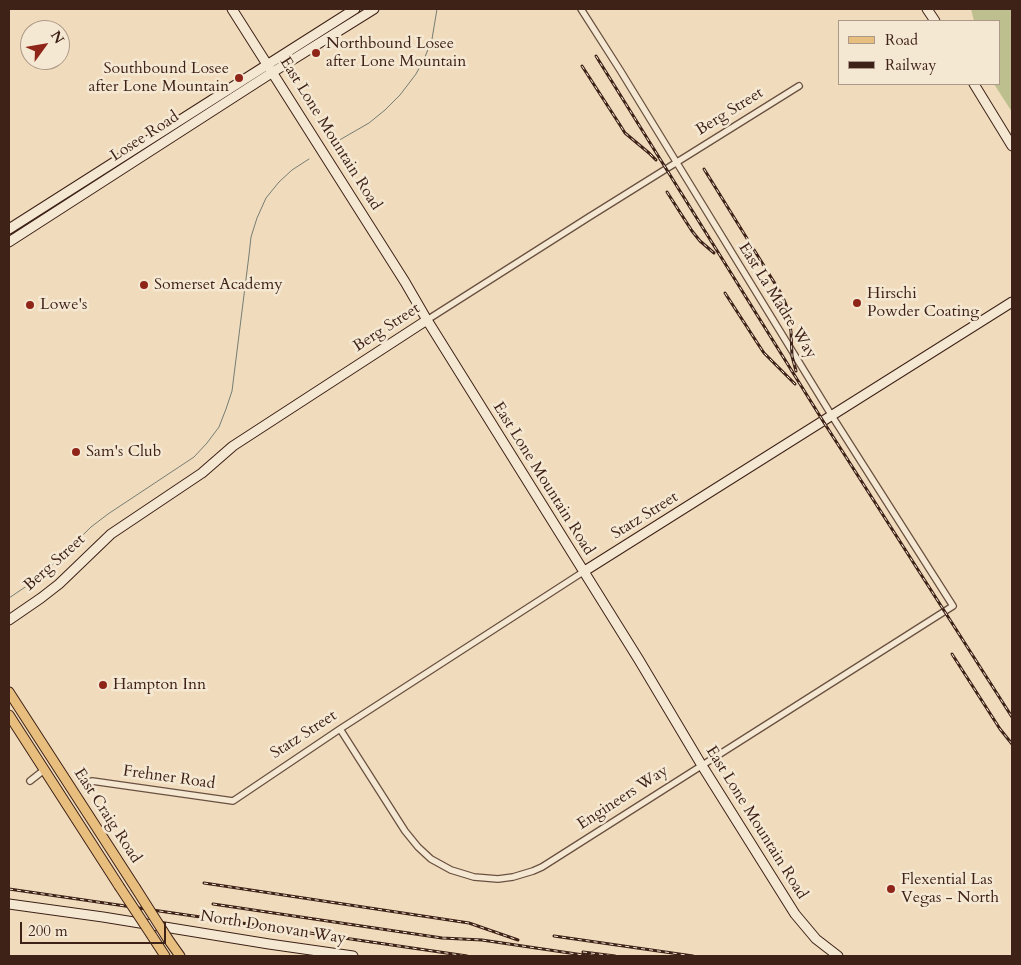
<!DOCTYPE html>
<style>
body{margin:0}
#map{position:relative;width:1021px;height:965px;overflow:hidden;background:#f0dcbc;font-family:Cardo,serif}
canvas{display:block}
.frame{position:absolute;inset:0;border:10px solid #3e2117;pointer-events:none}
.legend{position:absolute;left:838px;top:20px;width:162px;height:65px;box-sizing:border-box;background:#f5e8d3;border:1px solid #ac9888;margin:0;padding:6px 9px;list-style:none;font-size:15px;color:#3e2117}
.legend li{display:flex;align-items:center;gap:10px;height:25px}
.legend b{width:25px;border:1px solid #ac9888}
.north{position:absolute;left:20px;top:20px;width:50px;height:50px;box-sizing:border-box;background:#f5e8d3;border:1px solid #ac9888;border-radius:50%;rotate:58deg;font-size:14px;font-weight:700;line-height:20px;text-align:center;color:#3e2117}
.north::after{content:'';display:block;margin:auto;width:18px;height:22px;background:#8f2418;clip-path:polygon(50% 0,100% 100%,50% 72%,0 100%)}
.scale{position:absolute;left:20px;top:922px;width:146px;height:22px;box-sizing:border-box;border:2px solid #3e2117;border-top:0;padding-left:6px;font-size:15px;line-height:18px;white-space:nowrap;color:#3e2117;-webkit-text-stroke:4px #f5e8d3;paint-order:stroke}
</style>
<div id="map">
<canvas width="1021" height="965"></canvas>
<div class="frame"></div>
<ul class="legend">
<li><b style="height:6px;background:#e8be7e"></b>Road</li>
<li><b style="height:6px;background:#3e2117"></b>Railway</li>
</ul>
<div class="north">N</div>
<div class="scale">200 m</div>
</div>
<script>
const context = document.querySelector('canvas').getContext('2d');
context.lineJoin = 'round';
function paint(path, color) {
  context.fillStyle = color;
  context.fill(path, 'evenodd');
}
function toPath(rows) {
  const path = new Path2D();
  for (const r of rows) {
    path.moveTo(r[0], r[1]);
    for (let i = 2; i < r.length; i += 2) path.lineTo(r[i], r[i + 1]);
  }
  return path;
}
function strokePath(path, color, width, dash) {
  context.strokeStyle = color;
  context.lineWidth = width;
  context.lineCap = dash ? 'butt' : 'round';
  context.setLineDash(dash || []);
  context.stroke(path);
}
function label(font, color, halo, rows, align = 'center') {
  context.font = font + ' Cardo,serif';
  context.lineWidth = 5;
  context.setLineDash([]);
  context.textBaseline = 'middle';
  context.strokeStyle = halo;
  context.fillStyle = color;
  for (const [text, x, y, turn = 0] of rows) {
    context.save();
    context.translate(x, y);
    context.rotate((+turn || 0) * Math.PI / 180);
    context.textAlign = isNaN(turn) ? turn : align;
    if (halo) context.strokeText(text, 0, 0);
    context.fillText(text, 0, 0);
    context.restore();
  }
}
const green = toPath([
 [971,9,1012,9,1012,112,994,84,1000,84,1000,21,974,21]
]);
const stream = toPath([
 [336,142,369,123,385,110,400,95,416,74,425,57,432,39,437,9],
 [9,598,40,577,91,527,108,514,194,457,207,443,219,427,226,409,232,391,249,255,251,237,257,218,266,198,279,182,292,170,309,159]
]);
const street = toPath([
 [427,320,589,217,799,86],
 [340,729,405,831,418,847,431,859,451,870,474,877,498,879,513,877,533,871,542,867,953,606,832,416,620,70,581,9],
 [30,781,44,770],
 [87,783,92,781,233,801,340,729,583,572]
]);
const secondary = toPath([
 [232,9,405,282,427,320,639,660,701,764,795,914,816,939,838,956],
 [927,9,935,21],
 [974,84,1012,146],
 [9,229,355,9],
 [9,242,273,72,374,9],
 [583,572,1012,302],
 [9,620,41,598,59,584,111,534,202,473,233,446,427,320],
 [9,904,103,917,269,944,353,956]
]);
const primary = toPath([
 [9,692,135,887],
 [9,715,119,886],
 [152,936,165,956],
 [168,939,180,956]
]);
const rail = toPath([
 [596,56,823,421,1012,717],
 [582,66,620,125,625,133,649,153,656,160],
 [704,169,782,295,786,305,789,317,791,332,792,356,796,371],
 [667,192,692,231,700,241,714,253],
 [725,293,758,344,764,353,795,384],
 [952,654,1000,729,1012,744],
 [204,883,469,923,518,940],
 [9,889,467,956],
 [213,904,442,938,482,940,590,956],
 [554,936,693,956],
 [583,952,615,956]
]);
const primaryBridge = toPath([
 [119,886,152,936],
 [135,887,168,939]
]);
const markers = [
 [316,53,5,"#8f2418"],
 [239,78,5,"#8f2418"],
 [144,285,5,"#8f2418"],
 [857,303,5,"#8f2418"],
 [30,305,5,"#8f2418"],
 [76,452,5,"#8f2418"],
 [103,685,5,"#8f2418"],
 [891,889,5,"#8f2418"]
];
const poiNames = [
 ["Northbound Losee",326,44],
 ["after Lone Mountain",326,62],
 ["Southbound Losee",229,69,"right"],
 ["after Lone Mountain",229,87,"right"],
 ["Somerset Academy",154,285],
 ["Hirschi",867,294],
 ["Powder Coating",867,312],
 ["Lowe's",40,305],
 ["Sam's Club",86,452],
 ["Hampton Inn",113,685],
 ["Flexential Las",901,880],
 ["Vegas - North",901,898]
];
const streetNames = [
 ["Berg Street",730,112,-32],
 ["East Lone Mountain Road",330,134,58],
 ["Losee Road",145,137,-33],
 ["East La Madre Way",777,301,58],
 ["Berg Street",387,328,-33],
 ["East Lone Mountain Road",543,479,58],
 ["Statz Street",645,516,-32],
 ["Berg Street",55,563,-42],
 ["Statz Street",304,735,-33],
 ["Frehner Road",169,778,8],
 ["Engineers Way",623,798,-33],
 ["East Craig Road",107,816,57],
 ["East Lone Mountain Road",756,823,58],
 ["North Donovan Way",273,928,9]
];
paint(green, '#bdbf8e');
strokePath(stream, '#757d75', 1);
strokePath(street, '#6a5040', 8);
strokePath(secondary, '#3e2117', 11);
strokePath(primary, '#3e2117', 11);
strokePath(street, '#f5e8d3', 5.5);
strokePath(secondary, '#f5e8d3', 9);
strokePath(primary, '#e8be7e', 9);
strokePath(rail, '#3e2117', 3);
strokePath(rail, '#f5e8d3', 1, [4]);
strokePath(primaryBridge, '#3e2117', 11, []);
strokePath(primaryBridge, '#e8be7e', 9);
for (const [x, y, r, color] of markers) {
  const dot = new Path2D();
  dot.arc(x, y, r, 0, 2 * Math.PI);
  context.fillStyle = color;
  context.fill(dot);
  strokePath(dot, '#f5e8d3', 2);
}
label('16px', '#3e2117', '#f5e8d3', poiNames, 'left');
label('16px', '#3e2117', '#f5e8d3', streetNames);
</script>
